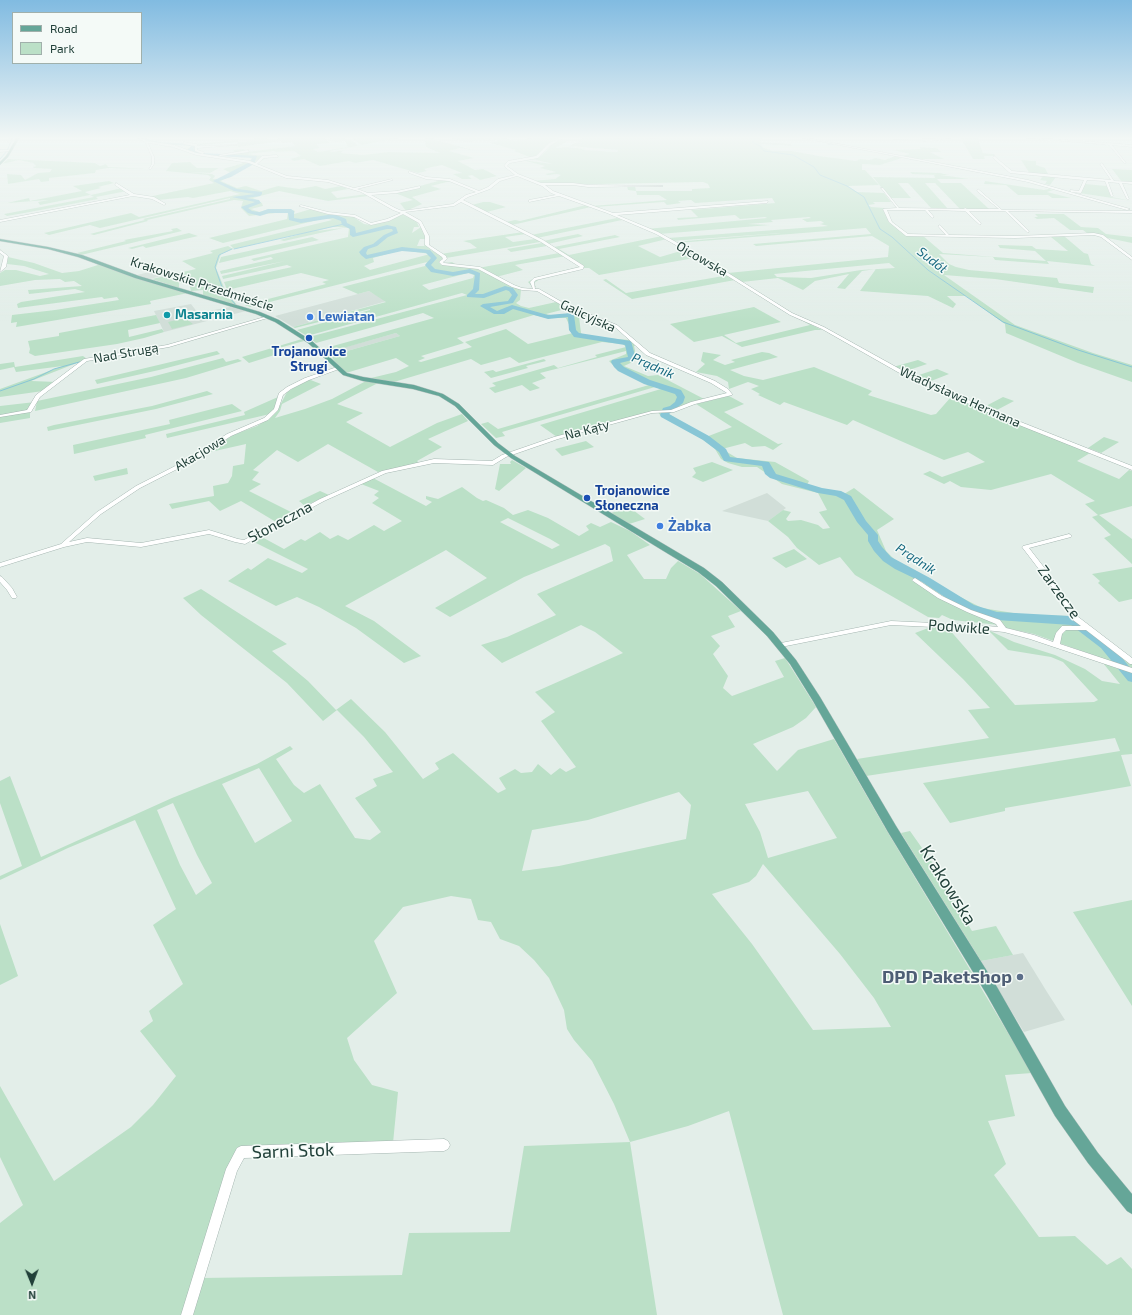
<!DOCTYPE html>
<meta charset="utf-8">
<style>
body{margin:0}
#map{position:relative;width:1132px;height:1315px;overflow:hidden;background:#e3eee9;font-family:"Exo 2",sans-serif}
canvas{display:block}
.legend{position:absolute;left:12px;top:12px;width:130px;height:52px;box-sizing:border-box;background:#f4faf7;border:1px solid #a0b0ab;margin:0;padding:5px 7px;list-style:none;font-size:12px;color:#214039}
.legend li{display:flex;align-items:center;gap:8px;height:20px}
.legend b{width:20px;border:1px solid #a0b0ab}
.north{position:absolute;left:12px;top:1263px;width:40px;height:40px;-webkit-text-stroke:3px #f4faf7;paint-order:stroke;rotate:179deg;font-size:11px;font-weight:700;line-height:16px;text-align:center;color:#214039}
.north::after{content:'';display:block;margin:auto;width:14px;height:18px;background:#214039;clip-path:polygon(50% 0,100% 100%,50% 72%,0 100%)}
</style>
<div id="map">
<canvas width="1132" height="1315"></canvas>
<ul class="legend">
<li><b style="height:5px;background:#65a698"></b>Road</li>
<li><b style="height:11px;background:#bbe0c7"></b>Park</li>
</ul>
<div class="north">N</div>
</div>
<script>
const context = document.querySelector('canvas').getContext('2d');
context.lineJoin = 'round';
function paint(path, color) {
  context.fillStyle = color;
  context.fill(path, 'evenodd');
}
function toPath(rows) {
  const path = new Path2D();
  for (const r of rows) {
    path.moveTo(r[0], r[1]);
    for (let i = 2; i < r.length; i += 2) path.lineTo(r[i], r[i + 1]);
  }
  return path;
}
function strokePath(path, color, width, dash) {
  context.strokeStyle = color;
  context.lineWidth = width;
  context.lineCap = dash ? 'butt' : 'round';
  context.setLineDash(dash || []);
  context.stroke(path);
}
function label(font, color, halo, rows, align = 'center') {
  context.font = font + ' "Exo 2",sans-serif';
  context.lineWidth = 3;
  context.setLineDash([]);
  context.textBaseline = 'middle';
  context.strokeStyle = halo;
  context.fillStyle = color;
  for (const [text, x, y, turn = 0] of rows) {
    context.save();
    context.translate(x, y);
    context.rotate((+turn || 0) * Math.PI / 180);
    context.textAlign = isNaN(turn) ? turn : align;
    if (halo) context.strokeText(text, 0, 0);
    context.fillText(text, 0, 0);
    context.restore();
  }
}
const built = toPath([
 [166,268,173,273,150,279,137,275],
 [369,291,387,301,293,327,275,316],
 [191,304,198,313,230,307,246,311,164,332,154,311],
 [396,333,400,336,340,353,335,350],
 [767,493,786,508,768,521,722,511],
 [1023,953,1047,992,1065,1020,1024,1032,981,961]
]);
const green = toPath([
 [139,137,145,137,149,140,161,143,195,145,196,151,204,154,219,155,235,153,233,150,244,149,246,152,295,146,292,142,283,143,281,141,238,147,237,142,200,145,193,144,231,141,230,139,237,139,239,142,256,141,253,137,242,138,240,137,265,137,269,140,279,139,277,137,323,137,330,143,316,144,320,148,313,149,318,152,348,147,345,141,335,142,329,137,343,137,347,140,352,140,358,146,329,151,333,152,344,150,341,153,363,155,388,152,440,153,426,147,425,141,429,141,429,139,418,137,438,137,432,139,473,150,460,148,449,151,474,158,458,161,475,170,483,169,497,176,480,180,472,175,468,176,472,179,462,179,453,174,462,173,442,165,432,167,424,169,427,171,418,173,373,160,355,163,349,161,320,166,304,159,294,161,290,159,301,156,294,151,276,152,274,151,247,154,264,156,261,158,265,160,256,161,255,163,249,161,252,159,249,157,202,155,186,149,192,147,190,145,171,145,143,140],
 [351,137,405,137,361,145],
 [448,137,507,137,504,138,515,141,537,137,556,138,538,156,532,158,514,151,516,150,490,143,498,141,492,139,465,142],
 [579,137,610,137,622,139,615,137,640,137,659,139,645,137,763,137,760,142,791,144,792,146,760,144,764,148,773,151,792,151,819,156,856,161,860,159,869,160,876,158,885,160,895,156,902,158,880,165,862,164,862,170,865,170,879,185,848,186,857,192,884,193,891,202,873,202,875,204,868,205,871,207,885,208,884,209,890,222,906,235,922,235,943,253,1046,261,1035,251,1000,248,998,245,1032,246,1036,249,1068,251,1051,237,1064,236,1084,253,1088,254,1091,264,1095,266,1047,261,1049,264,995,260,993,257,939,254,949,264,956,267,969,270,1057,278,1059,283,1094,287,1093,293,995,279,944,275,1015,325,1093,353,1132,365,1132,382,1078,363,1006,333,1005,324,966,296,947,296,956,304,953,308,928,296,860,291,876,269,862,271,845,289,837,288,849,274,815,281,803,290,778,278,742,282,728,273,888,257,889,246,872,236,756,246,753,244,871,234,866,228,677,243,674,242,781,233,672,241,668,238,828,226,820,224,824,223,821,221,807,222,802,219,811,218,809,217,771,220,773,222,748,224,770,225,659,234,646,229,767,218,765,217,740,219,735,215,678,220,677,218,698,217,691,210,775,203,772,198,695,203,691,200,678,201,681,203,667,205,664,202,595,207,592,206,667,200,659,195,637,195,636,191,628,190,627,186,635,186,636,191,692,191,692,189,710,188,708,184,703,182,550,185,532,181,555,179,561,175,557,174,548,175,545,174,556,172,540,168,545,166,522,160,553,164,532,159,542,155,549,148,547,148,560,139,569,140,556,148,567,147,585,149,582,150,617,152,618,150,569,146,577,142,582,143,577,141,584,138],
 [889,263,895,268,861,270,811,278,777,277,774,274],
 [960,137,977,137,983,153,994,154,995,156,984,156,985,159,973,159],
 [919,147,936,148,942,152,930,152,944,159,915,159,901,156,910,154,893,150,921,149],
 [8,159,95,163,100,166,106,164,108,167,149,169,108,168,96,170,95,173,49,178,49,181,41,182,39,179,8,184,7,174,21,175,25,180,38,173,50,172,52,169,34,168,33,167,36,166,33,163,19,160,2,164],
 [1021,160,1036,161,1036,165,1045,168,1049,176,1056,177,1050,185,1045,184,1047,181,1040,180,1043,176,1030,174],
 [190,162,197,168,219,168,210,173,190,172,212,174,215,176,213,179,218,179,231,173,223,169,247,162,252,164,221,181,237,188,246,186,261,191,278,186,299,189,316,186,325,189,341,186,348,189,331,192,337,198,367,194,368,196,328,201,279,191,253,198,262,203,263,206,251,209,259,212,269,209,289,209,295,211,294,214,311,209,357,217,355,218,364,224,372,225,402,214,416,220,419,227,414,227,412,233,421,227,426,237,426,239,420,239,417,246,424,246,425,243,431,250,442,256,443,258,440,262,441,264,478,268,521,290,520,300,516,303,521,306,529,308,556,302,569,308,546,314,556,316,576,312,586,315,579,317,581,333,583,335,589,337,630,340,636,345,634,346,637,360,624,366,648,376,658,375,706,400,666,412,706,437,732,427,696,404,729,396,744,404,724,412,778,444,783,443,773,450,765,446,752,447,745,443,722,449,737,458,775,462,809,481,807,485,818,489,844,494,854,488,894,519,877,530,886,551,901,566,920,576,913,580,937,596,999,625,953,620,942,615,939,618,928,617,855,575,840,557,819,565,797,548,788,537,768,521,783,510,791,512,786,519,788,521,801,520,818,525,823,529,830,528,819,512,827,510,818,493,782,484,757,467,742,467,728,463,721,459,715,449,702,439,669,420,659,414,658,411,557,437,540,425,661,389,655,387,502,432,505,436,496,438,481,424,488,422,498,429,649,385,640,379,615,367,609,361,626,354,626,351,540,373,546,378,532,383,540,388,530,391,522,385,495,393,489,388,496,386,492,383,554,365,558,368,597,357,595,355,626,347,623,344,602,342,519,363,510,357,481,365,471,359,394,382,371,378,396,372,409,366,396,358,346,373,337,365,331,356,337,352,340,353,400,336,396,333,333,351,322,349,434,318,423,313,316,343,309,337,467,295,462,293,307,336,297,330,370,310,370,309,295,328,293,327,386,302,369,291,358,294,342,287,425,266,427,262,250,307,245,305,326,284,322,282,329,280,301,273,227,290,224,282,292,267,287,265,223,279,222,276,285,261,221,274,220,271,273,259,271,257,254,261,251,259,348,237,349,228,338,227,332,227,316,231,343,228,284,241,280,240,304,233,234,249,230,245,332,220,326,218,223,243,209,238,287,219,288,212,285,212,249,216,241,208,243,201,234,200,147,220,148,221,94,235,90,234,145,220,143,219,230,199,230,198,100,228,90,225,49,235,44,233,131,213,139,217,240,194,230,191,193,198,188,197,158,200,148,197,214,183,209,180,211,177,208,175,166,171,172,163],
 [402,250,430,254,370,270,364,266,374,262,373,258],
 [468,273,474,275,473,278,429,290,422,285],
 [534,315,547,318,566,318,573,333,528,344,506,329,465,342,472,347,421,362,418,361,425,358,421,356,464,343,457,338],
 [1112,169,1132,170,1132,182,1122,182],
 [910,172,940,173,949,175,941,175,969,179,937,179,941,183,961,183,989,209,960,209,935,183,925,183,948,209,931,208,908,183,898,183,911,198,890,198,873,177,935,178,934,175,938,175,912,174],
 [445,179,451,181,431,186,441,189,412,197,422,204,406,211,400,203,413,200,395,193],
 [109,181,114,183,98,187,101,188,85,192,91,195,122,188,127,191,96,197,98,199,30,212,7,216,4,214,94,197,90,195,40,205,38,202,48,200,7,203,29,198,30,201,82,191,73,186],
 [985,181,1044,190,1049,189,1053,190,1047,192,1071,198,1052,198,1048,195,1018,195,1006,185,984,184],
 [1085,184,1107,186,1111,197,1132,201,1079,193],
 [483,202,490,202,506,207,487,212,472,205],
 [586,205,591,207,512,225,506,222,515,220,520,221],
 [1035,214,1064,214,1081,227,1098,228,1106,234,1132,237,1132,243,1088,234,1083,230,1070,230,1054,218,1037,219,1034,217,1038,217],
 [617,218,622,220,537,238,543,241,578,234,583,236,548,244,554,247,615,235,620,237,559,249,569,255,662,236,667,239,638,246,660,257,684,250,700,257,599,275,589,268,582,268,540,279,534,283,536,287,532,287,528,282,534,278,582,266,566,256,515,265,523,270,496,277,481,269,444,263,452,262,455,264,478,268,559,253,547,246,511,252,507,249,542,243,540,242,446,258,441,254,477,248,470,243,463,241,523,232,526,234,505,237,513,242,535,239,531,235],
 [177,228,182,231,81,255,77,253,126,241,124,240,173,231,171,229],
 [189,233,198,236,146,248,143,246,132,249,128,248],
 [312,237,319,240,219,263,221,257],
 [228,246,233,249,221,254,216,268,225,290,237,305,203,295,203,290,191,291,189,283,179,283,179,288,152,279,196,269,182,261,213,253,210,251],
 [8,257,34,263,62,273,79,271,101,264,188,293,150,301,151,304,16,327,17,322,11,323,12,315,55,310,119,300,117,297,104,299,102,297,18,308,17,304,21,302,85,292,75,289,29,294,28,290,82,286,74,281,65,282,60,279,35,280,0,286,0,273,5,270,16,270,40,276,49,274,24,266,7,264],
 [729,275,735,280,632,299,603,280,606,279,626,293],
 [754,307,781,322,724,335,736,343,810,325,798,318,822,330,815,330,742,347,722,336,694,342,670,324],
 [156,315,160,323,128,330,129,337,162,329,164,332,144,338,117,344,35,356,29,353,30,349,28,341,59,336,59,333],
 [185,318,193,324,172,329,168,322],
 [302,339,304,341,279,348,284,352,249,363,242,357],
 [217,351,220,354,159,370,97,384,95,380],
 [703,352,721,355,713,360,725,365,735,362,731,360,762,352,769,353,778,357,730,370,744,376,763,380,814,367,872,391,868,395,931,415,936,414,951,397,1090,453,1077,461,1119,479,1129,470,1132,471,1132,506,1099,515,1132,539,1132,564,1104,538,1111,535,1092,517,1098,515,1085,504,1095,501,1051,474,991,490,961,487,950,481,944,484,923,474,930,471,942,477,985,462,968,452,944,460,853,420,847,425,784,402,780,405,758,395,760,394,751,389,759,386,751,383,748,382,729,389,728,382,717,376,696,372,705,364,701,361],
 [83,356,87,359,31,381,57,382,43,391,0,397,0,389,63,366,16,372,14,367,0,370,0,364,14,362,15,367],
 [223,358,226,362,238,359,242,361,186,378,35,411,37,401,151,377],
 [544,359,546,361,526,366,528,368,491,378,484,372,493,370,496,372],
 [918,360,927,364,903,372,893,367],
 [937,369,949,374,926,383,913,377],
 [308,379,321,384,282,404,280,411,275,418,305,409,332,399,366,381,378,383,337,404,363,413,346,422,390,447,437,423,462,414,468,421,428,439,442,447,417,461,419,463,378,472,328,444,298,462,277,450,253,470,259,472,252,480,261,484,249,491,293,513,276,522,241,501,220,511,209,501,172,509,169,504,214,496,213,486,228,483,232,476,233,466,244,464,246,444,206,453,233,435,257,426,271,417,277,411,287,392],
 [207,391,213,394,156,409,48,431,47,427,54,425,152,406],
 [278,397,277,405,270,414,167,438,166,434,245,415,244,412],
 [1003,397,1014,401,995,411,984,407],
 [35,402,30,410,0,415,0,406],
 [232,404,242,411,145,435,146,438,74,454,73,445,170,424,169,420],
 [30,412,30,418,0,423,0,417],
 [1104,437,1119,442,1101,453,1088,448],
 [586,441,594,447,562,456,555,449],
 [512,460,526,468,499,491,495,489,500,464,511,464,510,462],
 [712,462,733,470,703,482,692,477,696,473,693,468],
 [127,468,128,474,95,481,93,476],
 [373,478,426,506,432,502,426,499,426,496,438,499,462,487,477,498,483,501,486,500,504,508,513,515,528,510,548,518,579,536,589,530,586,526,591,523,600,527,611,522,630,531,650,545,627,555,644,579,666,579,671,568,678,561,700,574,741,611,728,616,735,627,711,636,720,646,713,654,728,676,723,688,732,696,784,677,775,661,785,658,816,707,806,718,793,727,753,744,777,771,798,750,834,739,884,826,1032,1073,1005,1075,1015,1116,988,1121,1006,1164,994,1175,1039,1237,1075,1236,1107,1265,1121,1257,1132,1269,1132,1315,783,1315,729,1111,688,1126,630,1142,657,1315,192,1315,200,1292,202,1278,402,1275,409,1233,510,1232,524,1146,630,1142,614,1104,592,1061,574,1040,567,1029,564,1010,549,978,534,960,519,946,500,939,491,922,478,920,471,899,451,896,403,907,374,941,397,993,347,1038,354,1060,372,1085,398,1092,393,1143,240,1148,183,1315,0,1315,0,1223,23,1205,0,1157,0,1086,54,1181,131,1127,153,1105,176,1076,140,1031,153,1021,149,1011,183,984,153,925,176,909,135,820,68,848,0,880,0,876,22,866,0,803,0,781,10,776,41,857,172,798,257,764,290,746,293,749,276,759,294,785,304,793,320,784,355,838,370,840,381,832,355,798,377,786,373,779,393,772,364,737,337,710,323,721,287,683,201,615,183,598,201,589,287,644,272,651,308,681,336,710,351,699,385,732,423,779,439,769,435,763,453,753,498,793,506,789,499,778,515,769,521,773,532,772,538,764,551,775,560,768,566,772,576,767,541,721,555,712,535,692,623,653,595,632,581,625,502,663,481,645,507,637,556,615,537,594,613,561,610,547,605,544,524,577,450,617,435,608,487,578,446,550,345,606,374,621,421,656,404,663,356,628,319,607,297,597,276,606,228,581,248,568,251,570,268,558,302,573,308,569,252,541,260,536,284,549,301,539,305,541,320,532,330,539,338,535,348,540,374,525,384,531,402,521,372,503,379,498,374,495,379,491,361,484],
 [508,518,550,539,560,545,552,549,500,522],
 [259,768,292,821,255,843,222,784],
 [808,791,837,838,768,858,760,832,745,804],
 [679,792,691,805,686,839,559,866,522,871,532,830,588,820],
 [173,803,197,855,212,883,196,895,180,865,157,810],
 [763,864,840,954,874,998,891,1027,813,1030,752,944,712,894,749,882,756,876],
 [320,491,329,495,305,506,299,501],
 [629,507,645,519,629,524,611,513],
 [794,549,807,559,786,568,772,558],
 [1132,567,1132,599,1119,602,1098,583,1100,581,1092,574],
 [925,579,982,608,1026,615,1068,616,1074,618,1132,663,1132,669,1034,634,1006,628,982,614,949,599,926,586,923,580],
 [931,627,948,628,1015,705,1094,702,1098,700,1063,662,1051,657,1008,650,988,630,1014,642,1055,655,1085,669,1102,681,1120,684,1103,663,1132,674,1132,754,1121,755,1131,786,1005,808,1005,811,950,823,923,783,1120,751,1115,738,866,776,857,759,989,738,968,710,990,708,963,679,915,633],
 [910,831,934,865,947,890,972,931,996,926,1013,955,981,961,901,833],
 [1132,900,1132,1006,1073,912],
 [0,924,18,976,0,985]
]);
const stream = toPath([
 [758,137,752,142,760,146,764,151,793,155,814,167,820,175,847,186,864,197,880,229,892,237,928,270,1003,322,1078,350,1132,367],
 [828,144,833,144],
 [0,159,7,151,13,137],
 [232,249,219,255,215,267,223,290,235,304],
 [234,249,344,224],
 [0,391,34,379,54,369,83,361]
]);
const river = toPath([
 [140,137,159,142,193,144,196,146,193,149,203,153,257,156,254,164,231,177,219,181,237,189,262,192,262,194,260,196,246,198,259,200,261,203,248,208,252,211,260,212,268,209,291,209,294,211,294,218,301,219,334,214,346,219,347,223,355,227,356,233,387,225,396,227,398,233,388,237,377,246,368,249,366,253,367,255,402,247,430,250,437,258,431,265,435,269,453,272,470,269,480,273,479,290,475,294,483,294,505,286,513,288,518,295,513,303,490,307,497,311,512,305,548,315,571,313,574,315,576,330,579,333,631,341,636,359,620,363,624,367,650,380,681,390,685,397,683,403,669,414,709,436,726,449,730,457,769,462,776,474,822,488,841,491,851,496,866,521,878,535,878,541,882,547,891,557,930,578,974,605,997,612,1070,616,1079,619,1109,642,1132,670,1132,682,1128,681,1101,648,1071,625,997,620,966,611,922,582,895,569,883,561,874,551,868,541,868,535,857,522,844,500,836,496,818,493,770,478,765,474,762,466,724,461,719,452,703,440,661,417,660,415,663,408,670,406,675,402,677,397,675,394,644,384,618,371,614,367,611,362,612,360,628,357,625,345,574,337,569,330,568,317,548,319,513,309,504,314,494,314,480,306,483,304,508,301,512,295,509,291,506,290,484,298,467,297,467,295,473,289,475,275,469,273,453,276,431,272,425,265,431,258,426,253,402,251,366,259,361,255,359,252,364,247,373,244,384,235,393,231,392,229,387,229,353,237,350,235,350,229,342,225,341,221,333,218,301,223,289,220,288,213,269,213,260,216,248,213,241,207,255,202,232,197,255,194,234,191,213,181,250,162,252,158,202,155,188,150,191,146,159,144,148,142,140,137]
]);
const minor = toPath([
 [10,137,12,137,10,142,8,142,10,137],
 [136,137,138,137,147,141,174,145,196,153,250,161,255,163,262,156,277,155,278,157,264,158,257,164,287,176,328,180,354,188,392,179,393,180,357,189,368,193,397,191,420,186,420,188,397,193,371,195,395,208,402,211,453,204,466,195,476,192,449,181,426,179,409,173,409,171,426,177,450,179,479,191,488,187,498,179,515,175,504,166,508,161,536,156,549,143,556,140,557,137,559,137,558,141,551,145,538,158,510,163,507,166,518,174,541,183,573,183,588,185,663,186,588,187,573,185,545,185,553,191,613,213,768,201,767,203,617,215,658,232,701,256,792,313,824,327,907,373,1003,415,1132,466,1132,470,999,417,903,375,822,329,790,315,699,258,656,234,607,213,559,196,529,202,529,200,556,195,551,193,542,186,517,176,500,181,490,189,468,197,463,200,543,240,584,266,583,269,536,280,534,282,535,289,539,289,567,305,617,325,650,353,715,381,728,389,732,394,732,395,695,404,674,412,652,413,558,439,506,457,493,465,434,463,386,473,324,501,245,544,235,542,209,534,141,547,87,542,64,547,0,567,0,563,61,544,97,512,136,486,185,461,227,434,264,418,274,409,279,393,287,387,305,378,337,367,339,368,339,369,309,380,291,389,283,395,278,410,268,420,231,436,189,463,140,488,101,514,69,542,87,538,141,543,209,530,238,539,244,540,320,499,382,471,434,459,492,461,502,455,554,437,652,411,671,410,691,402,727,393,711,383,646,355,615,327,565,307,537,291,522,290,512,287,478,269,442,265,439,262,443,259,442,257,425,245,425,236,419,223,403,214,389,221,371,225,354,217,328,214,299,206,301,205,328,212,355,215,371,223,387,219,401,213,393,210,361,192,328,182,286,178,249,163,196,155,173,147,148,143,154,157,154,164,150,170,149,169,152,164,152,157,145,142,136,137],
 [461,202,541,242,580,267,534,278,530,282,533,289,522,288,514,285,480,267,444,263,443,262,447,259,446,256,429,245,429,236,421,221,405,212,454,206,461,202],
 [798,137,802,137,1028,180,1130,209,1127,210,1028,182,798,137],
 [950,137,955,137,932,141,892,140,932,139,950,137],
 [1018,137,1110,143,1132,145,1132,147,1112,145,1126,163,1125,164,1109,145,1018,137],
 [184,142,197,144,197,146,237,145,197,148,197,150,204,152,203,154,195,151,195,146,183,144,184,142],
 [0,150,10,150,11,151,0,152,0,150],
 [248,150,249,152,220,156,219,155,248,150],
 [994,156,1012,171,1111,180,1100,164,1102,163,1114,181,1132,182,1132,184,1122,183,1129,199,1128,200,1127,199,1119,183,1108,182,1113,196,1112,197,1111,196,1105,181,1087,180,1081,193,1071,192,1070,190,1079,191,1084,180,1010,173,993,158,994,156],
 [116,183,134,194,154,197,166,204,164,205,152,199,133,196,0,222,0,220,130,195,115,185,116,183],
 [881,188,883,188,899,208,964,209,965,208,967,209,999,209,977,191,978,189,1002,210,1132,211,1132,213,1008,211,1029,231,1028,233,1005,211,969,211,981,223,980,225,965,211,928,210,934,217,932,218,925,210,887,210,892,222,908,234,946,235,938,226,940,225,949,235,1015,236,1094,233,1103,235,1132,257,1132,260,1101,237,1094,235,1015,238,906,236,889,222,883,209,897,208,881,188],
 [0,250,8,256,6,267,0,272,4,256,0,253,0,250],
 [268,316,271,317,169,347,87,361,40,397,31,412,0,417,0,415,27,410,36,395,84,359,167,345,268,316],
 [1069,534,1072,536,1071,537,1029,548,1053,579,1077,616,1132,658,1132,664,1130,664,1086,630,1066,630,1062,634,1060,644,1132,668,1132,673,1030,639,1004,632,976,629,891,625,781,647,778,645,781,643,891,621,976,625,998,627,996,624,967,612,938,598,913,581,912,580,915,578,942,596,971,610,1000,620,1006,628,1034,635,1053,642,1056,633,1062,626,1081,626,1073,620,1048,581,1022,547,1023,546,1069,534],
 [0,576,2,577,12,588,17,597,16,598,12,598,7,590,0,582,0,576],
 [444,1139,448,1141,450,1145,448,1149,444,1151,244,1158,237,1171,193,1315,181,1315,226,1169,237,1148,241,1146,444,1139]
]);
const major = toPath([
 [17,137,20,137,8,157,0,165,0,162,6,156,17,137],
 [0,239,48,247,82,255,139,276,260,312,279,320,312,341,347,373,363,377,414,385,443,394,459,404,498,443,515,456,704,568,722,582,773,632,796,660,820,697,896,826,997,987,1065,1106,1098,1153,1132,1194,1132,1214,1127,1211,1088,1163,1055,1116,987,995,888,832,813,701,790,664,767,636,716,586,698,572,511,458,494,445,455,406,439,396,413,389,363,381,343,375,308,343,275,322,256,314,135,278,78,257,48,249,0,241,0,239]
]);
const markers = [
 [167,315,4,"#0f9aa8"],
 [310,317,4,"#3f7fe0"],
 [309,338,4,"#1a4fb4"],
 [587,498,4,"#1a4fb4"],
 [660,526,4,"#3f7fe0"],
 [1020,977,4,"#5c6f8a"]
];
const farStreetnames = [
 ["Ojcowska",702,259,30],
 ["Krakowskie Przedmieście",202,284,18],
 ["Galicyjska",588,316,25],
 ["Nad Strugą",126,353,-10],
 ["Władysława Hermana",960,397,24],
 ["Na Kąty",587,430,-15],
 ["Akacjowa",200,453,-31]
];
const farWaternames = [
 ["Sudół",932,260,38],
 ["Prądnik",653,366,24],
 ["Prądnik",916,559,33]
];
const farCulturenames = [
 ["Masarnia",175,315]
];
const farShopnames = [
 ["Lewiatan",318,317]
];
const farTransitnames = [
 ["Trojanowice",309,352],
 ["Strugi",309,367],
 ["Trojanowice",595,491,"left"],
 ["Słoneczna",595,506,"left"]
];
const streetNames = [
 ["Słoneczna",280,522,-28],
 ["Zarzecze",1059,592,54],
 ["Podwikle",959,627,4]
];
const shopNames = [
 ["Żabka",668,526]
];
const nearStreetnames = [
 ["Krakowska",948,885,58],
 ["Sarni Stok",293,1151,-2]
];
const nearServicenames = [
 ["DPD Paketshop",1012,977]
];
paint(built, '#d1ded8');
paint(green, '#bbe0c7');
strokePath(stream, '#88c6d6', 1);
paint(river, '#88c6d6');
strokePath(minor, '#a5b6b1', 1);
strokePath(major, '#c1cac8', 1);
paint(minor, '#fff');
paint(major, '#65a698');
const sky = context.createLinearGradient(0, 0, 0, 321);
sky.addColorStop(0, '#81bbe1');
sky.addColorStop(0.43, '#f2f7f5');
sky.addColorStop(1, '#f2f7f500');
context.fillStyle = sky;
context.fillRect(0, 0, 1132, 321);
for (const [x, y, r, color] of markers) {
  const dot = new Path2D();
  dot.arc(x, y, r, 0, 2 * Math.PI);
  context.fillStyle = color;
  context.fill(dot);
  strokePath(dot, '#f4faf7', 1.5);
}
label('13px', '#214039', '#f4faf7', farStreetnames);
label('italic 13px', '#176980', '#f4faf7', farWaternames);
label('bold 13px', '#0d838f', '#f4faf7', farCulturenames, 'left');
label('bold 13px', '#366cbe', '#f4faf7', farShopnames, 'left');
label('bold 13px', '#164399', '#f4faf7', farTransitnames);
label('15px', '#214039', '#f4faf7', streetNames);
label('bold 15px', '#366cbe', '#f4faf7', shopNames, 'left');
label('18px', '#214039', '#f4faf7', nearStreetnames);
label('bold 18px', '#4e5e75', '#f4faf7', nearServicenames, 'right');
</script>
